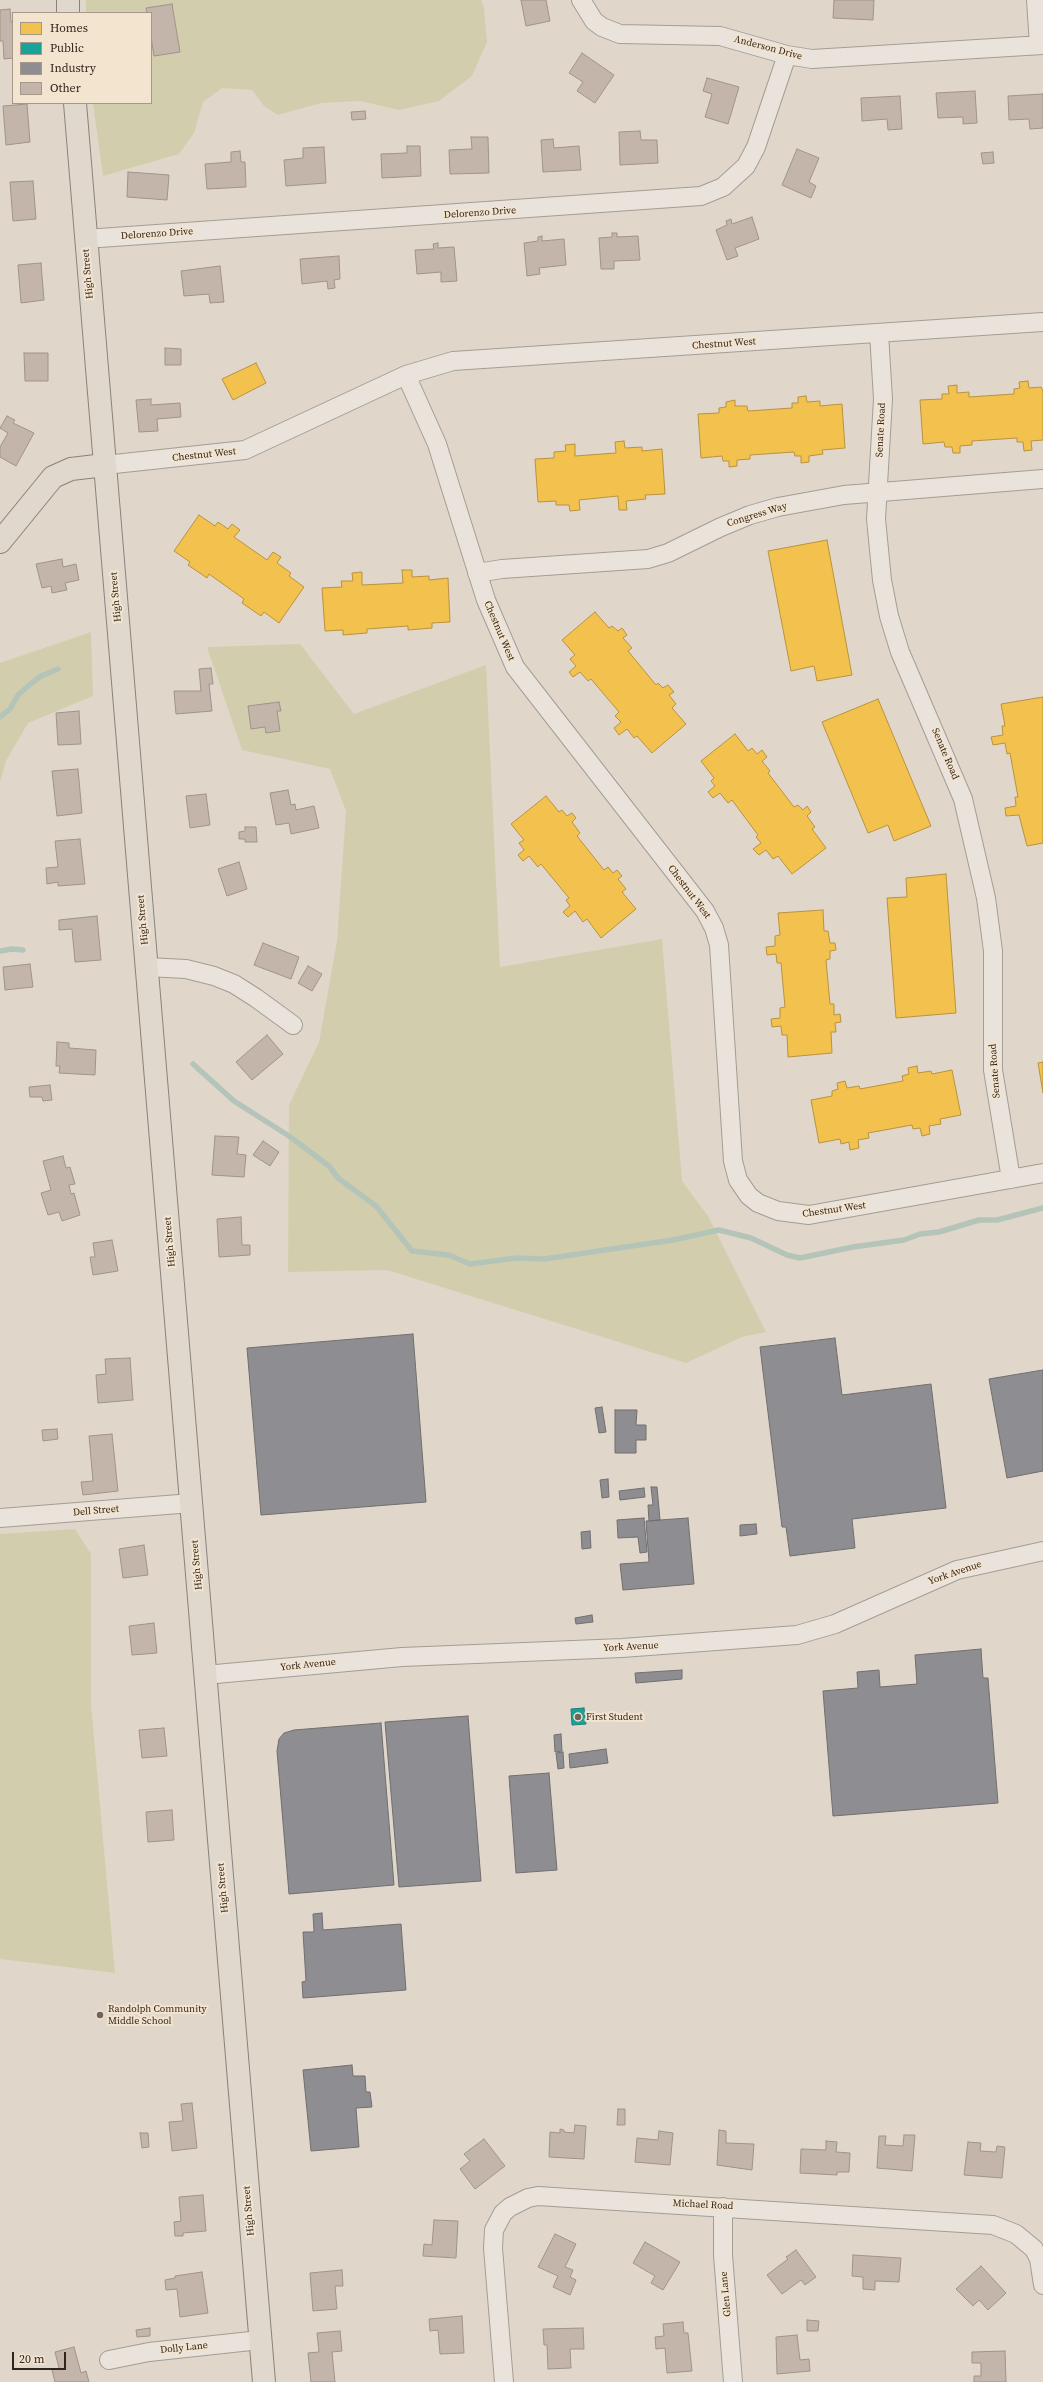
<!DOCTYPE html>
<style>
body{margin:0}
#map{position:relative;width:1043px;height:2382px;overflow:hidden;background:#e0d7ca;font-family:"Source Serif 4",serif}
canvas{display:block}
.legend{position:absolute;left:12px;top:12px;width:140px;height:92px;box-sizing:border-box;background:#f2e4cf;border:1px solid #a59888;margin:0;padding:5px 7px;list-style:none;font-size:12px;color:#32251d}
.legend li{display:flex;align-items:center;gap:8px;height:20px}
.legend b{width:20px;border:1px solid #a59888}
.scale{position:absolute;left:12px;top:2352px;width:54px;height:18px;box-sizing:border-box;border:2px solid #32251d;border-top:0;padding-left:5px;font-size:12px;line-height:14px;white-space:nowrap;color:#32251d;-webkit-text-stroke:3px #f2e4cf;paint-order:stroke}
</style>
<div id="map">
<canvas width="1043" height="2382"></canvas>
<ul class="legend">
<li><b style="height:11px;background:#f2c14e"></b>Homes</li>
<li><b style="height:11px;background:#17a398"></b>Public</li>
<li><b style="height:11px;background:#8d8d92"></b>Industry</li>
<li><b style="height:11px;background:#c4b5ab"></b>Other</li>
</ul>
<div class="scale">20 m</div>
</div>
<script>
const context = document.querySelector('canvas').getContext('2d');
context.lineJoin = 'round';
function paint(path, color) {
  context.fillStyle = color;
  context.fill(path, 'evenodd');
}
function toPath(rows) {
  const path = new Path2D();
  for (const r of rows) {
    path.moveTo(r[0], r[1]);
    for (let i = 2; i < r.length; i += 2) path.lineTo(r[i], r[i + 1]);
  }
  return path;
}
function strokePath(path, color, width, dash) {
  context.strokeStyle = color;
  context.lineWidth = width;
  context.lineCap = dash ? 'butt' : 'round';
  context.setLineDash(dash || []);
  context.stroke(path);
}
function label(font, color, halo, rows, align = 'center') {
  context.font = font + ' "Source Serif 4",serif';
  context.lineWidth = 4;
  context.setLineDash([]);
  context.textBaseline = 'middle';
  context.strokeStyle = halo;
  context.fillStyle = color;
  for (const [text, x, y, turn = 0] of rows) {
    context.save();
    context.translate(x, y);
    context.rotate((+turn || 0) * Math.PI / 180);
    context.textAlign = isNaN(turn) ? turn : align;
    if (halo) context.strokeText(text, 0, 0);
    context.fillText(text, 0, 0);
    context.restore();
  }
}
const green = toPath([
 [86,0,481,0,484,8,487,42,472,76,439,101,399,110,360,101,321,103,278,115,264,106,252,90,222,88,203,102,194,133,179,154,103,176,93,103,151,103,151,13,86,13],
 [91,632,93,696,28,723,6,761,0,783,0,663],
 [300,644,354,714,486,665,500,967,662,939,682,1181,708,1216,766,1332,742,1337,686,1363,387,1270,288,1272,289,1105,319,1042,337,941,346,811,330,769,242,750,207,647],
 [75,1529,91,1554,91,1704,115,1973,0,1959,0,1534]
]);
const homes = toPath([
 [256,363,266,383,233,400,222,379,256,363],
 [1028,381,1029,388,1041,387,1043,391,1043,440,1031,441,1032,450,1024,451,1023,442,1017,442,1017,438,972,441,972,445,960,446,960,453,953,453,952,447,945,447,944,442,923,444,920,400,942,399,942,394,949,394,948,386,957,385,957,393,969,392,969,397,1014,394,1014,389,1020,388,1019,382,1028,381],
 [806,396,807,402,820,401,820,406,842,404,845,448,822,450,823,454,809,456,809,462,801,463,801,456,795,456,794,452,750,455,750,459,737,460,737,466,729,467,729,461,723,461,722,456,701,458,698,414,719,413,719,408,726,407,726,402,735,400,735,406,747,406,748,411,792,408,792,403,798,403,798,397,806,396],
 [624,441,625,448,642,447,642,451,662,449,665,494,645,495,646,499,626,501,627,510,619,510,618,496,579,500,580,510,570,511,569,505,556,505,556,501,538,502,535,459,554,458,554,452,566,451,565,445,575,444,575,456,616,453,615,442,624,441],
 [199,515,215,526,218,522,228,529,232,524,240,530,234,537,267,560,273,552,281,557,277,563,291,573,289,576,304,587,279,623,264,612,261,616,242,603,244,599,209,574,207,578,188,565,190,562,174,551,199,515],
 [827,540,852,675,817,681,814,666,791,671,768,551,827,540],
 [402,570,412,570,412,577,429,576,429,580,448,578,450,622,432,623,432,628,408,630,408,626,367,629,367,633,343,635,343,630,325,631,322,588,342,587,341,581,353,581,352,573,362,572,362,585,403,583,402,570],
 [595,612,609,628,612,626,618,631,622,628,627,635,623,638,632,648,628,651,656,685,658,683,663,688,668,685,674,692,669,695,676,704,672,708,686,724,652,753,637,736,634,738,627,729,619,735,614,728,621,722,615,716,619,712,591,679,588,681,580,672,573,677,569,672,576,666,570,659,575,655,562,640,595,612],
 [1043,697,1043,843,1027,846,1019,815,1006,816,1005,808,1016,806,1015,797,1018,797,1010,753,1007,754,1005,743,993,745,991,737,1003,735,1002,726,1005,726,1001,704,1043,697],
 [878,699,931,826,894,841,888,825,868,833,822,722,878,699],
 [735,734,748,751,752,748,757,754,762,750,767,757,762,761,770,771,768,773,794,807,798,805,803,810,807,806,811,812,807,816,815,827,812,829,826,848,792,874,778,856,773,859,766,850,759,855,753,849,761,843,756,837,758,835,732,800,728,803,720,793,713,798,708,792,715,786,711,781,714,778,701,761,735,734],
 [546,796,559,812,562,810,567,816,572,813,576,818,572,822,580,833,577,836,604,870,608,867,613,873,617,870,622,876,618,879,626,889,622,892,636,909,601,938,587,919,583,922,575,911,568,917,563,912,570,906,566,900,569,898,541,864,538,867,529,856,523,861,518,855,524,850,519,843,524,840,511,824,546,796],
 [946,874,956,1013,896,1018,887,898,907,897,906,878,946,874],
 [823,910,824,931,828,931,830,943,835,943,836,950,830,951,830,959,826,960,830,1004,834,1004,834,1015,840,1014,841,1022,835,1023,836,1032,831,1032,832,1053,788,1057,787,1035,782,1035,781,1026,772,1027,771,1019,780,1018,780,1008,785,1007,781,963,777,963,776,954,767,955,766,947,775,946,775,936,780,935,778,913,823,910],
 [1043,1062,1043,1093,1038,1063,1043,1062],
 [917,1066,918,1073,931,1071,932,1074,952,1070,961,1115,940,1119,941,1124,929,1126,930,1134,922,1136,920,1128,913,1129,912,1125,868,1133,869,1138,858,1140,859,1148,850,1150,849,1142,841,1144,840,1139,819,1143,811,1100,832,1096,832,1091,838,1089,837,1083,845,1081,847,1088,859,1086,860,1089,903,1081,902,1076,909,1074,908,1068,917,1066]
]);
const public = toPath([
 [584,1708,586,1724,572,1725,571,1709,584,1708]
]);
const industry = toPath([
 [413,1334,426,1502,261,1515,247,1348,413,1334],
 [835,1338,842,1395,931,1384,946,1508,852,1519,855,1548,790,1556,786,1527,782,1527,760,1347,835,1338],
 [1043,1370,1043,1471,1007,1478,989,1379,1043,1370],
 [602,1407,606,1432,599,1433,595,1408,602,1407],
 [615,1410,637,1410,636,1425,646,1425,646,1440,636,1440,636,1453,615,1453,615,1410],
 [608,1479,609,1497,602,1498,600,1480,608,1479],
 [651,1487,657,1487,660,1520,649,1521,648,1505,653,1505,651,1487],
 [644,1488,645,1497,620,1500,619,1491,644,1488],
 [644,1518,647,1552,640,1553,638,1537,618,1538,617,1520,644,1518],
 [688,1518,694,1584,623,1590,620,1564,649,1562,646,1521,688,1518],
 [756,1524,757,1534,740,1536,740,1525,756,1524],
 [590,1531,591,1548,582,1549,581,1532,590,1531],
 [592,1615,593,1622,576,1624,575,1618,592,1615],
 [981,1649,983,1678,988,1678,998,1803,833,1816,823,1691,858,1688,857,1672,879,1670,880,1687,917,1684,915,1655,981,1649],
 [682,1670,682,1679,636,1683,635,1673,682,1670],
 [468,1716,481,1881,399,1887,385,1722,468,1716],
 [381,1723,394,1885,289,1894,277,1751,279,1739,284,1733,294,1730,381,1723],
 [561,1734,562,1751,555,1752,554,1735,561,1734],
 [606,1749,608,1763,570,1768,569,1754,606,1749],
 [563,1752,564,1768,558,1769,556,1753,563,1752],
 [549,1773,557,1870,516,1873,509,1776,549,1773],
 [322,1913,323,1930,401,1924,406,1990,303,1998,302,1982,306,1981,303,1932,314,1932,313,1914,322,1913],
 [352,2065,353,2076,365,2076,366,2092,370,2092,372,2107,356,2108,359,2147,311,2151,303,2070,352,2065]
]);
const stream = toPath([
 [0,717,10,709,18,695,28,686,41,676,58,669],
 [0,951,12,949,23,950],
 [193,1064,234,1101,289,1136,329,1166,338,1178,376,1206,412,1251,449,1255,470,1264,517,1258,544,1259,673,1240,719,1230,751,1238,787,1255,800,1258,853,1247,904,1240,920,1234,939,1232,979,1220,997,1220,1043,1208]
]);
const building = toPath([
 [521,0,546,0,550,21,526,26,521,0],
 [834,0,874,0,873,20,833,18,834,0],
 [172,4,180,52,154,56,151,37,151,13,147,13,146,8,172,4],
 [10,9,11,22,13,22,13,58,4,59,3,41,0,41,0,10,10,9],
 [582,53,614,75,595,103,577,91,583,82,569,73,582,53],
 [707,78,739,87,728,124,705,117,712,94,703,91,707,78],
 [975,91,977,123,963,124,963,117,938,118,936,93,975,91],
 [1043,94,1043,128,1030,129,1029,119,1009,120,1008,96,1043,94],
 [900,96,902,129,888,130,887,119,862,121,861,98,900,96],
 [27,104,30,142,6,145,3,106,27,104],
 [365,111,366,119,352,120,351,112,365,111],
 [640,131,641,140,657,140,658,163,620,165,619,132,640,131],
 [471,137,488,137,489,173,450,174,449,150,472,149,471,137],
 [553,139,554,148,579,146,581,170,543,172,541,140,553,139],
 [407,146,420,146,421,176,382,178,381,154,407,153,407,146],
 [324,147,326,183,286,186,284,160,303,158,303,148,324,147],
 [797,149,819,158,809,182,816,186,811,198,782,185,797,149],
 [240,151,241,162,245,162,246,187,207,189,205,164,231,162,231,152,240,151],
 [993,152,994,163,983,164,981,153,993,152],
 [128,172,169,175,167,200,127,197,128,172],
 [33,181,36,219,13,221,10,182,33,181],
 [752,217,759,239,735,248,738,256,727,260,716,230,727,225,726,221,731,219,732,224,752,217],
 [612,233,617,233,617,237,638,236,640,260,614,261,614,269,601,269,599,238,612,237,612,233],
 [542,236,542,241,564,239,566,265,539,268,540,274,527,276,524,243,538,241,538,237,542,236],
 [438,243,438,248,454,247,457,281,441,282,441,272,417,274,415,250,434,249,433,244,438,243],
 [339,256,340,279,334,280,335,288,328,289,327,281,302,284,300,259,339,256],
 [41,263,44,300,21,303,18,265,41,263],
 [220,266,224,302,210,303,209,294,184,296,181,271,220,266],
 [165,348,181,349,181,365,165,365,165,348],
 [24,353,48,353,48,381,25,381,24,353],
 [151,399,151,405,180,403,181,417,157,419,158,431,139,432,136,400,151,399],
 [7,416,15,420,13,423,34,433,16,466,0,457,0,447,8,433,0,428,7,416],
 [62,559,63,567,76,564,79,580,65,583,67,590,52,593,51,586,42,588,36,564,62,559],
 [211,668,213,684,209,684,212,711,176,714,174,691,201,691,199,669,211,668],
 [279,702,281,711,277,711,280,731,266,733,265,727,251,729,248,706,279,702],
 [79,711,81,744,58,745,56,713,79,711],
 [78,769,82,813,57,816,52,771,78,769],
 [288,790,291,805,295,804,296,810,314,806,319,828,291,834,289,823,276,825,270,793,288,790],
 [206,794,210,825,190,828,186,796,206,794],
 [245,827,256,827,257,842,245,842,245,839,239,839,239,832,245,831,245,827],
 [80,839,85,884,58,886,58,882,47,884,46,868,58,867,55,841,80,839],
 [239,862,247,889,227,896,218,869,239,862],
 [97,916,101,960,75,962,72,929,59,930,59,920,97,916],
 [263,943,299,957,291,979,254,965,263,943],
 [30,964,33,987,5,990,3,967,30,964],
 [308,966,322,974,312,991,298,983,308,966],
 [267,1035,283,1054,252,1080,236,1062,267,1035],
 [57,1042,69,1043,69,1048,96,1050,95,1075,59,1073,60,1066,56,1066,57,1042],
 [50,1085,52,1100,43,1101,42,1097,30,1097,29,1087,50,1085],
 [215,1136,239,1137,237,1154,246,1155,244,1177,212,1175,215,1136],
 [263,1141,279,1152,270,1166,253,1155,263,1141],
 [63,1156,66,1168,70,1167,75,1184,69,1185,71,1194,74,1193,80,1215,62,1221,59,1212,48,1215,41,1193,51,1190,43,1161,63,1156],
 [241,1217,242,1245,250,1245,250,1255,219,1257,217,1219,241,1217],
 [112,1240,118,1271,93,1275,90,1257,95,1257,93,1243,112,1240],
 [130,1358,133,1400,98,1403,96,1375,106,1374,105,1359,130,1358],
 [57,1429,58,1439,43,1441,42,1430,57,1429],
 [112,1434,118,1491,83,1495,81,1482,93,1481,89,1436,112,1434],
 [144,1545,148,1575,123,1578,119,1549,144,1545],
 [154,1623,157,1653,132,1655,129,1626,154,1623],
 [164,1728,167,1756,142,1758,139,1730,164,1728],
 [172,1810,174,1840,148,1842,146,1812,172,1810],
 [192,2103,197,2148,172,2151,169,2122,183,2121,181,2104,192,2103],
 [618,2109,625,2109,625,2125,617,2125,618,2109],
 [575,2125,586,2126,584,2159,549,2157,550,2132,560,2133,560,2129,564,2130,564,2132,574,2133,575,2125],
 [719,2130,726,2131,726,2143,754,2144,752,2170,717,2165,719,2130],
 [659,2131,673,2133,670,2165,635,2162,637,2138,658,2140,659,2131],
 [140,2133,148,2133,149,2147,142,2148,140,2133],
 [904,2135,915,2135,912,2171,877,2168,879,2136,886,2136,885,2145,903,2146,904,2135],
 [484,2139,505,2166,475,2189,460,2169,470,2161,464,2154,484,2139],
 [826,2141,837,2142,836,2152,850,2153,849,2172,837,2172,837,2175,800,2173,801,2149,826,2150,826,2141],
 [968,2142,981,2143,980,2151,996,2152,997,2146,1005,2147,1002,2178,964,2175,968,2142],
 [203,2195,206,2231,183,2233,183,2236,175,2236,174,2222,181,2221,179,2197,203,2195],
 [434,2220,458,2221,456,2258,423,2256,424,2244,432,2245,434,2220],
 [555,2234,576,2244,565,2267,573,2270,570,2277,576,2280,570,2295,553,2287,558,2276,538,2267,555,2234],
 [645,2242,680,2262,663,2290,651,2283,655,2276,633,2263,645,2242],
 [796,2250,816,2277,805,2285,801,2280,782,2294,767,2275,788,2259,786,2257,796,2250],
 [853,2255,901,2258,899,2282,875,2281,875,2290,863,2289,863,2277,852,2276,853,2255],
 [981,2266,1006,2293,988,2310,979,2300,973,2306,956,2289,981,2266],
 [342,2270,343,2286,335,2286,337,2309,313,2311,310,2273,342,2270],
 [202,2272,208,2313,180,2317,177,2289,166,2290,165,2280,175,2278,175,2276,202,2272],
 [462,2316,464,2353,440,2354,438,2330,430,2331,429,2319,462,2316],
 [807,2320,819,2321,818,2331,807,2331,807,2320],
 [683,2322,684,2333,688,2333,692,2371,667,2373,665,2348,656,2349,655,2337,664,2336,663,2324,683,2322],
 [150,2328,150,2336,137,2337,136,2330,150,2328],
 [583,2328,584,2349,570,2349,571,2368,548,2369,547,2345,544,2345,543,2329,583,2328],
 [340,2331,342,2351,332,2352,335,2382,311,2382,308,2353,319,2352,317,2333,340,2331],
 [797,2335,800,2360,809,2359,810,2371,777,2374,776,2337,797,2335],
 [74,2347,81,2373,86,2371,89,2382,55,2382,52,2370,59,2368,55,2352,74,2347],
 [1005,2351,1006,2382,974,2382,974,2376,981,2376,981,2363,972,2363,972,2352,1005,2351]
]);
const minor = toPath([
 [581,0,594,21,602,27,620,34,720,36,787,55,812,59,1043,45],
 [1036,0,1039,45],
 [85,239,701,196,723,187,746,166,756,147,787,55],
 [879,333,883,399,876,519,882,580,889,616,900,652,963,799,986,898,993,951,993,1070,1011,1179],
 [406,375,437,444,486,600,515,667,705,911,714,928,719,945,733,1161,738,1180,749,1196,758,1203,778,1211,809,1215,1043,1173],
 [105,465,245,450,406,375,453,361,1043,322],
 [477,573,502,569,648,559,668,553,721,527,750,515,778,507,844,495,1043,479],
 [147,967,186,969,214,976,234,984,256,998,293,1025],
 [0,1518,192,1503],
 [205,1675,402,1657,622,1648,797,1635,835,1624,957,1570,1043,1551],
 [723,2207,723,2255,733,2382],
 [109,2360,149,2352,260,2340],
 [504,2382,493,2248,494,2230,503,2213,510,2207,528,2198,538,2196,993,2225,1016,2234,1034,2249,1039,2259,1043,2285]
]);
const major = toPath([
 [68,0,68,13],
 [75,103,264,2382],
 [0,542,53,477,71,469,105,465]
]);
const markers = [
 [578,1717,4,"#6f635a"],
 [100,2015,4,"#6f635a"]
];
const streetNames = [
 ["Anderson Drive",768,48,15],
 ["Delorenzo Drive",480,213,-4],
 ["Delorenzo Drive",157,234,-4],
 ["High Street",88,274,-95],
 ["Chestnut West",724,344,-4],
 ["Senate Road",881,430,-87],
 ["Chestnut West",204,455,-6],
 ["Congress Way",757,515,-17],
 ["High Street",116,597,-95],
 ["Chestnut West",499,631,67],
 ["Senate Road",945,754,67],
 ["Chestnut West",689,892,53],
 ["High Street",143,920,-95],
 ["Senate Road",995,1071,-94],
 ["Chestnut West",834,1210,-8],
 ["High Street",170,1242,-95],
 ["Dell Street",96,1511,-5],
 ["High Street",197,1565,-95],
 ["York Avenue",955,1573,-19],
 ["York Avenue",631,1647,-3],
 ["York Avenue",308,1665,-6],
 ["High Street",223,1888,-95],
 ["Michael Road",703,2205,3],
 ["High Street",249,2211,-95],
 ["Glen Lane",726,2294,-95],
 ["Dolly Lane",184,2348,-6]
];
const poiNames = [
 ["First Student",586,1717],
 ["Randolph Community",108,2009],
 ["Middle School",108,2021]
];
paint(green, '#d2cead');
paint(homes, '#f2c14e');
strokePath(homes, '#b8923f', 1);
paint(public, '#17a398');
strokePath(public, '#1f7d73', 1);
paint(industry, '#8d8d92');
strokePath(industry, '#726e6f', 1);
strokePath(stream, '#b5c4b9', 5.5);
paint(building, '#c4b5ab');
strokePath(building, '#a0938a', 1);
strokePath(minor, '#a59d94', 20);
strokePath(major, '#8a827a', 24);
strokePath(minor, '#e9e3db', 18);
strokePath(major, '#e0d8cd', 22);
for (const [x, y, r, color] of markers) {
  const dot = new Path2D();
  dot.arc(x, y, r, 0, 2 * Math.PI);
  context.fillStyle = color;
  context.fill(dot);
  strokePath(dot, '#f2e4cf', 1.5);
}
label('10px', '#32251d', '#f2e4cf', streetNames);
label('10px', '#32251d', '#f2e4cf', poiNames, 'left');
</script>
